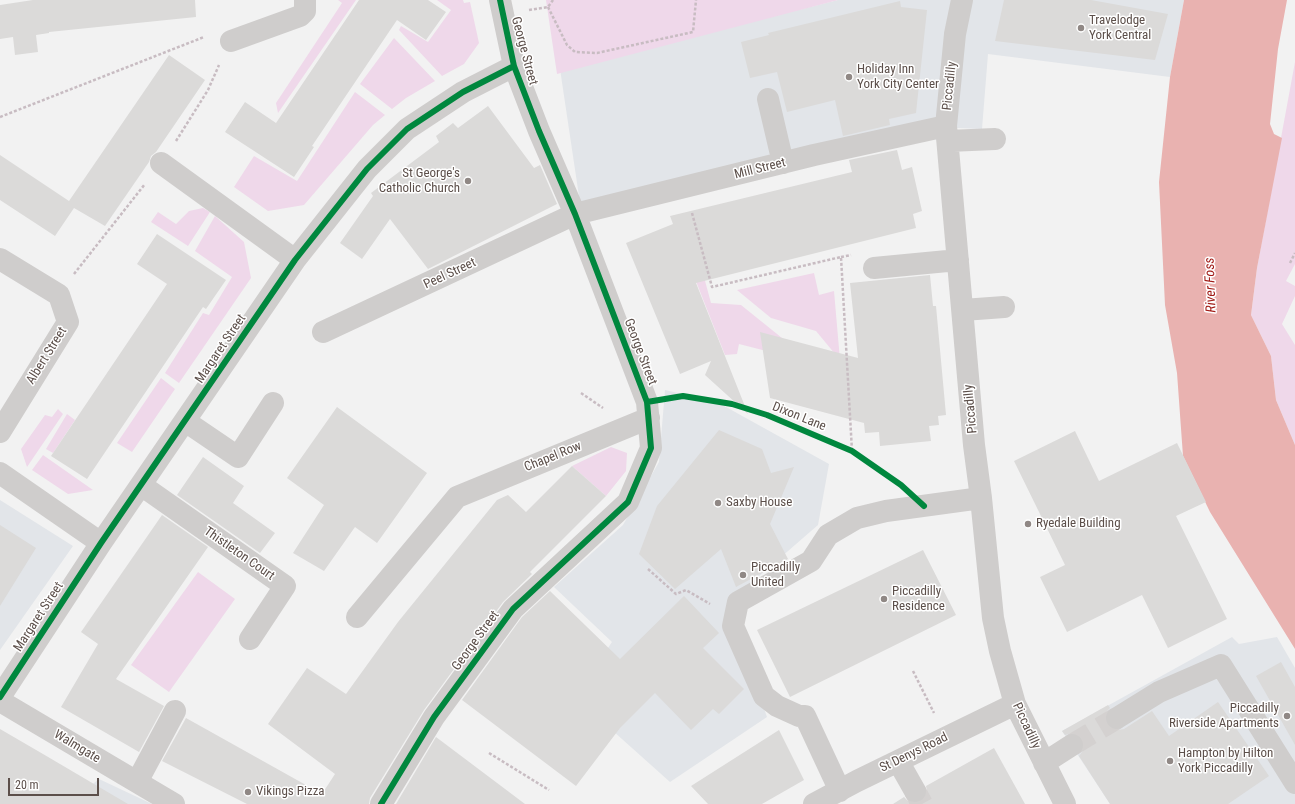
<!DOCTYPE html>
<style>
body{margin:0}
#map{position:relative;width:1295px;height:804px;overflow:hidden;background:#f2f2f2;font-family:"Roboto Condensed",sans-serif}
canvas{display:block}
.scale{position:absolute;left:8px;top:778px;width:91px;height:18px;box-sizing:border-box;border:2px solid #5c4f4a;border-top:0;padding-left:5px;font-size:12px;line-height:14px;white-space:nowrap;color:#5c4f4a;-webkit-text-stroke:3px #fff;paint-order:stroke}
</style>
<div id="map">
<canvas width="1295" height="804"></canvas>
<div class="scale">20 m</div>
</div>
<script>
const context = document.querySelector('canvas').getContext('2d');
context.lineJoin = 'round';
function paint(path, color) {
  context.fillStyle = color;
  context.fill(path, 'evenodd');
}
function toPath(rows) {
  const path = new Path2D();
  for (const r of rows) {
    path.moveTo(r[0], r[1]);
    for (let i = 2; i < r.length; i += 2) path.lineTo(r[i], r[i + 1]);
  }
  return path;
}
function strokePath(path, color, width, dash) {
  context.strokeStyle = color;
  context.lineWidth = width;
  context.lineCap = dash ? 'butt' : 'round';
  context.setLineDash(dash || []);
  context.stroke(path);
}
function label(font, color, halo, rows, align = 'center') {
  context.font = font + ' "Roboto Condensed",sans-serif';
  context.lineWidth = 3;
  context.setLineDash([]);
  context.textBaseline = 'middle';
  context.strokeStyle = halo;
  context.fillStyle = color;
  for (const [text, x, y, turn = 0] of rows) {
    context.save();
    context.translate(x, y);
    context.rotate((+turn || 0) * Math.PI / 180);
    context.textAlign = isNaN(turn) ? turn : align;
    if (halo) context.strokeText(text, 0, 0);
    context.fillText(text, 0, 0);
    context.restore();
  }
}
const commercial = toPath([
 [838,0,1184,0,1170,77,988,54,982,129,911,126,580,203,560,69],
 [665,390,717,402,829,464,818,525,727,604,767,717,670,782,575,697,612,642,554,587,623,525,659,462],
 [0,500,73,546,0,650],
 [1232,637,1239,644,1277,637,1295,668,1295,804,1110,804,1062,731],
 [99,779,152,804,68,804]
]);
const green = toPath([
 [338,0,356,0,278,113,276,103,342,3],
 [437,0,463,0,464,3,470,2,479,43,464,64,442,76,399,30,401,26,428,42,451,10],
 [546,0,838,0,557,74],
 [394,38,435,81,406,98,392,109,360,84],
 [1295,62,1295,264,1286,281,1295,286,1295,296,1282,324,1295,345,1295,445,1276,400,1271,356,1251,315,1257,268],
 [355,92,385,115,373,125,304,205,268,211,234,187,254,156,297,181],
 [203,208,210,212,188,246,151,222,158,212,176,224,189,211],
 [215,216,244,242,251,278,179,383,165,373,203,313,209,315,232,277,195,251],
 [691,229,711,303,741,305,782,338,778,354,739,344,737,354,725,355,677,233],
 [814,273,819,295,834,291,840,360,816,331,771,318,737,290],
 [161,378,175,389,132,452,117,443],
 [58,409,63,414,27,467,21,449,45,415,52,417],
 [67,414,75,420,53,453,46,449],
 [611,447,627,453,626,471,606,496,572,466],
 [43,455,93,490,68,494,32,470],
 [198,572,235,599,169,692,131,665]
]);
const water = toPath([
 [1184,0,1287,0,1278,49,1270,124,1274,134,1282,138,1257,268,1251,315,1271,356,1276,400,1295,445,1295,649,1210,512,1183,456,1177,373,1165,305,1159,182,1170,77]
]);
const building = toPath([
 [33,0,195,0,196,17,49,32,49,33,36,35,38,52,15,55,13,37,0,39,0,5],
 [359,0,428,0,446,12,426,40,397,20,312,146,314,147,294,177,225,132,245,102,276,123],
 [1004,0,1091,0,1168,14,1155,60,995,41],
 [900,1,901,7,927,10,916,113,889,119,890,125,843,136,835,100,787,112,777,72,750,78,741,42,769,35,768,33],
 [169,55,205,80,156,152,151,156,149,162,105,226,74,208,55,236,0,200,0,155,69,201],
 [488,106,534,168,540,165,557,204,428,269,390,219,362,259,340,243,373,196,371,193,439,142,436,136,453,123,458,128],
 [897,150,902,170,912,167,922,211,913,214,916,228,696,283,748,414,705,375,711,361,680,374,626,243,673,224,670,216,852,172,849,160],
 [157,234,226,280,206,309,203,307,87,479,51,456,167,284,137,264],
 [930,275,933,306,936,306,946,415,938,416,939,425,929,426,931,441,880,446,879,432,865,433,864,423,770,398,760,332,858,358,850,283],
 [337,407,427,473,377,543,355,527,324,571,293,553,324,505,287,478],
 [719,430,762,449,771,473,794,467,770,524,788,559,736,587,721,549,675,589,639,554,657,506],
 [1075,431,1099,481,1177,443,1206,502,1176,516,1227,619,1168,648,1142,595,1067,632,1040,577,1065,565,1014,461],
 [203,457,244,486,233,503,275,533,260,553,177,495],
 [572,466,606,496,530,572,532,574,503,602,424,710,370,798,369,804,247,804,162,761,186,718,322,794,335,774,268,724,307,668,346,694,398,622,497,500,508,495,526,512],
 [162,515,208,547,116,679,164,706,139,752,61,707,98,644,81,632],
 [0,525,36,548,0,606],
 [923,550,956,615,790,697,757,630],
 [550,591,620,659,684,596,719,633,703,648,744,689,719,714,713,709,691,730,655,693,620,728,576,786,462,700,522,617],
 [1281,662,1295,687,1295,745,1256,676],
 [1218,702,1269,776,1228,804,1110,804,1079,756,1083,751,1084,745,1082,738,1078,734,1072,733,1065,735,1062,731,1108,705,1110,708,1106,712,1105,719,1107,725,1111,729,1118,730,1124,729,1152,711,1169,736],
 [0,729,43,754,128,804,0,804],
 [779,730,804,780,762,804,708,804,691,786],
 [436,737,525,804,396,804],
 [994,748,1025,804,893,804,904,797,909,802,915,803,921,802,926,797,927,791,926,786]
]);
const minorTunnel = toPath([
 [1072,745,1117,718],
 [915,791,922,804]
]);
const path = toPath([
 [548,7,567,45,575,52,597,53,693,32,696,0],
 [529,10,548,7,553,0],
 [0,117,204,37],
 [176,141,208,90,219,65],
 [692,213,712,287,841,257,852,451],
 [841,257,851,255],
 [1290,263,1295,253],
 [74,274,145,184],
 [581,393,603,408],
 [648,569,676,594,686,590,710,604],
 [913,671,934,713],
 [489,753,549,790]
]);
const minor = toPath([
 [962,0,955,34,946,126,974,445,981,498,993,618,1000,651,1015,704,1065,804],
 [231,41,300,16,305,11,305,0],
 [768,99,783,163],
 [948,141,995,139],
 [161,163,295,260],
 [0,259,59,295,68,322,0,432],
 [874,268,958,260],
 [963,310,1004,307],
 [323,332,575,214,814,155,946,126],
 [185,421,238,457,273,403],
 [0,473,101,543],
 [141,485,285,586,250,639],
 [357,617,457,497,649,418],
 [0,697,101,543,295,260,367,169,407,129,463,92,514,66],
 [0,701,174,804],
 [1117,718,1159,692,1221,665,1295,783],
 [898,761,915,791],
 [1044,763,1072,745],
 [137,782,175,711],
 [840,791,805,716,799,716,777,706,764,696,733,626,738,602,811,561,828,535,857,518,886,511,981,498],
 [381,804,434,717,513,609,628,502,651,448,647,402,575,214,539,131,514,66,500,0],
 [814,804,857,781,1015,704]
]);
const cycleway = toPath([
 [647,402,683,396,732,404,767,415,852,451,901,485,924,506],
 [0,697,101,543,295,260,367,169,407,129,463,92,514,66],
 [381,804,434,717,513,609,628,502,651,448,647,402,575,214,539,131,514,66,500,0]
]);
const markers = [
 [1081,28,4,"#908885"],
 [849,77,4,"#908885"],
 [468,181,4,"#908885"],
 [718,503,4,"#908885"],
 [1028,524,4,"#908885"],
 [743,575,4,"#908885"],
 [884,599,4,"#908885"],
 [1287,716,4,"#908885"],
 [1170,761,4,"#908885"],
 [248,792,4,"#908885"]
];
const poiNames = [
 ["Travelodge",1089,21],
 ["York Central",1089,36],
 ["Holiday Inn",857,70],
 ["York City Center",857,85],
 ["St George's",460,174,"right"],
 ["Catholic Church",460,189,"right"],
 ["Saxby House",726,503],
 ["Ryedale Building",1036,524],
 ["Piccadilly",751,568],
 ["United",751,583],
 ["Piccadilly",892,592],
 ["Residence",892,607],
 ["Piccadilly",1279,709,"right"],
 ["Riverside Apartments",1279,724,"right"],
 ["Hampton by Hilton",1178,754],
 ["York Piccadilly",1178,769],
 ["Vikings Pizza",256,792]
];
const streetNames = [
 ["George Street",524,51,75],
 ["Piccadilly",950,86,-84],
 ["Mill Street",760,169,-14],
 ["Peel Street",450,274,-25],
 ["Margaret Street",221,349,-56],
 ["George Street",640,352,69],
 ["Albert Street",47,356,-58],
 ["Piccadilly",971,409,-95],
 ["Dixon Lane",799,417,22],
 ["Chapel Row",553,457,-22],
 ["Thistleton Court",239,554,35],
 ["Margaret Street",39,617,-57],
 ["George Street",476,641,-54],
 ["Piccadilly",1026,726,65],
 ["Walmgate",77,747,31],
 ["St Denys Road",914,753,-26]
];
const waterNames = [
 ["River Foss",1211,285,-92]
];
paint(commercial, '#e2e5e9');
paint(green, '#efd8ea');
paint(water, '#e9b2b0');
paint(building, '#dbdad9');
strokePath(minorTunnel, '#d4d1d0', 22, [22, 11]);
strokePath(path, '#c8bcc2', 2.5, [3, 2]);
strokePath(minor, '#cfcdcc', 22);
strokePath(cycleway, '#00873e', 6);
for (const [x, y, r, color] of markers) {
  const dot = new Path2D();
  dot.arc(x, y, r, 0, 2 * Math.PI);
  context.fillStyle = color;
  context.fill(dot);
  strokePath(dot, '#fff', 1.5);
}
label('13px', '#5c4f4a', '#fff', poiNames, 'left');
label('13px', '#5c4f4a', '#fff', streetNames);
label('italic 14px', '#a11d18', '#fff', waterNames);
</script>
